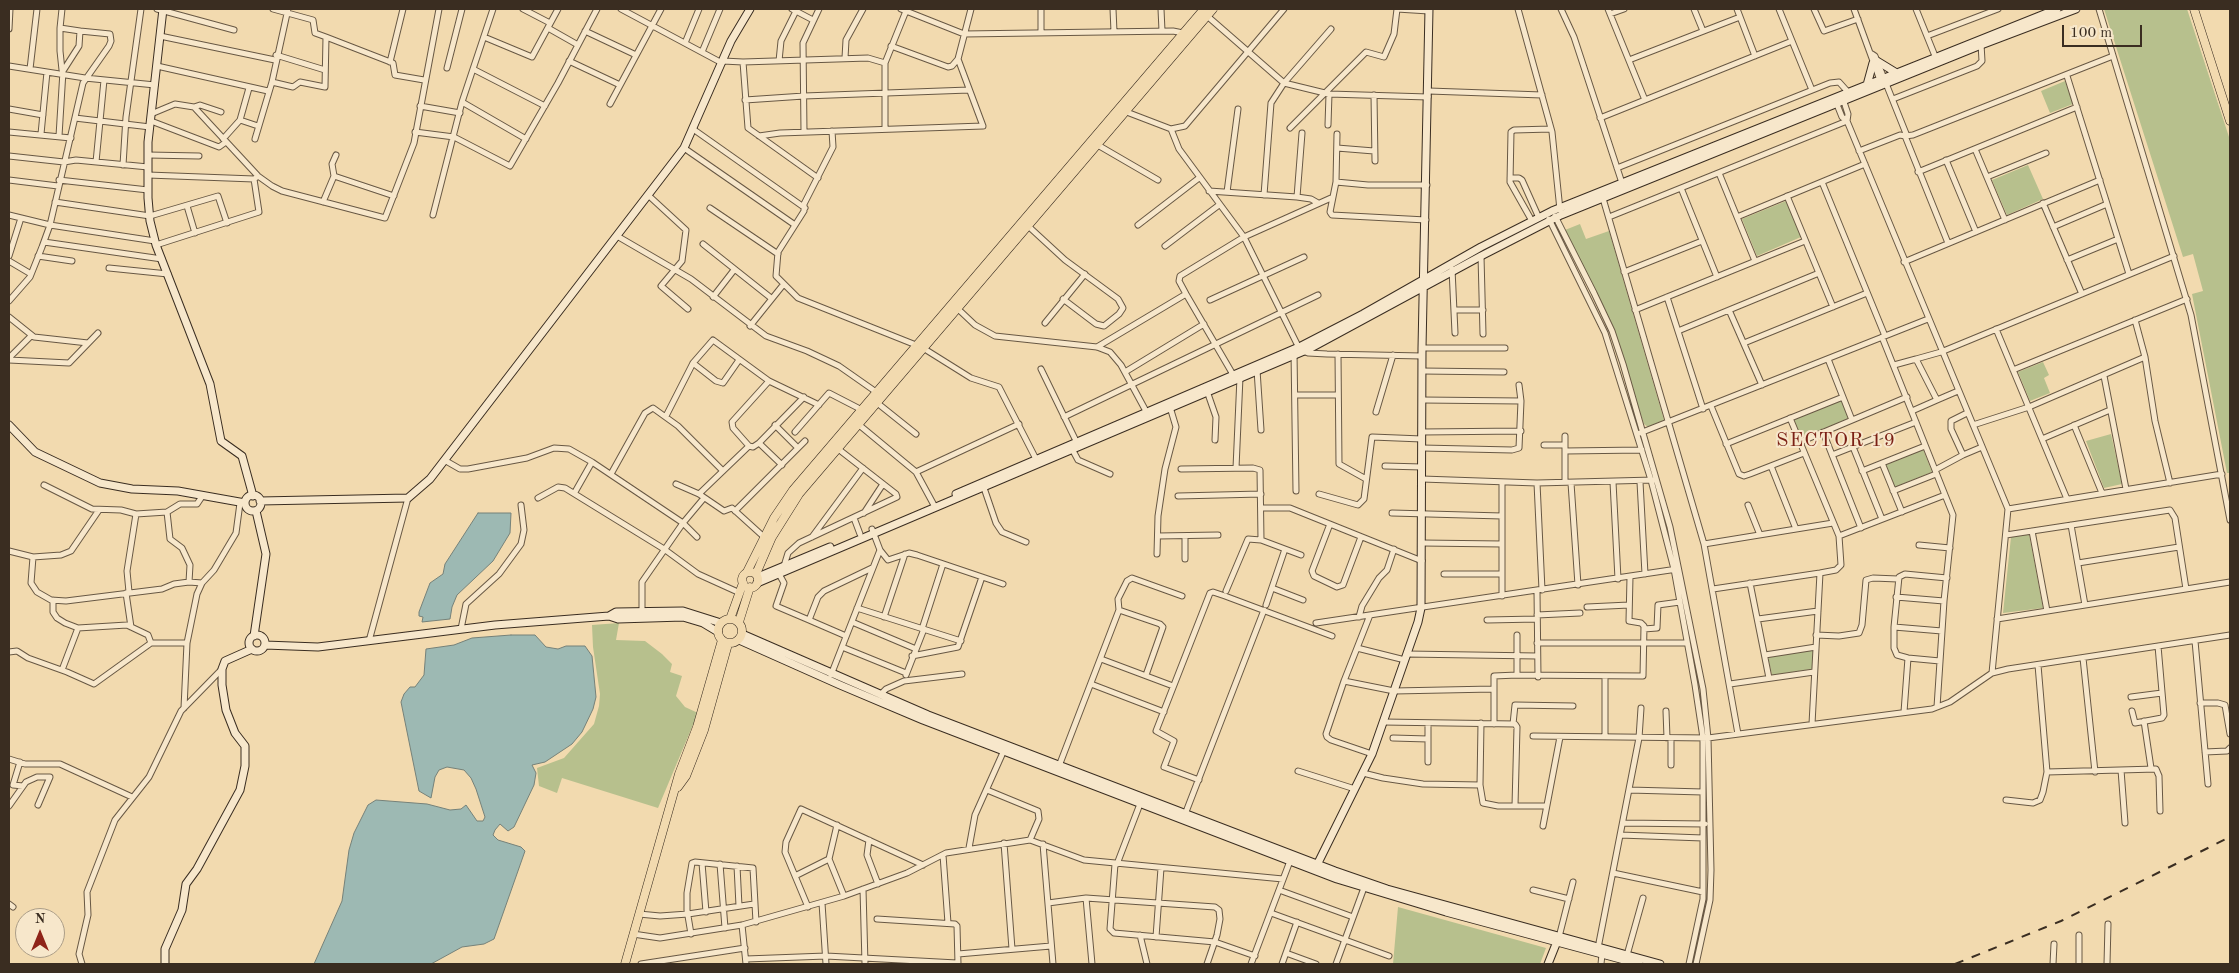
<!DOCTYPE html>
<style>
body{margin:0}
#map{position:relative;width:2239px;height:973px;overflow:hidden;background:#f2daaf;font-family:"Old Standard TT",serif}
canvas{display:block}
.frame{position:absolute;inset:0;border:10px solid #3a2d21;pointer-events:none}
.north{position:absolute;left:15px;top:908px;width:50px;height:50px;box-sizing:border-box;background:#f7e7cb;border:1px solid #ab9d87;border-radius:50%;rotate:0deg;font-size:14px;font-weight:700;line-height:20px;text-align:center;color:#3a2d21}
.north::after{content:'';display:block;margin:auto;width:18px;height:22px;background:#8f2418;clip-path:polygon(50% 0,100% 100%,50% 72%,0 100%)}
.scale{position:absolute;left:2062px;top:25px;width:80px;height:22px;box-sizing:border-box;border:2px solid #3a2d21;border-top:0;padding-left:6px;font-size:15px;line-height:18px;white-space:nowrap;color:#3a2d21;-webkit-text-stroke:4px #f7e7cb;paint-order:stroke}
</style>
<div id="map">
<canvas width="2239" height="973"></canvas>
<div class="frame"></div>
<div class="north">N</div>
<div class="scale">100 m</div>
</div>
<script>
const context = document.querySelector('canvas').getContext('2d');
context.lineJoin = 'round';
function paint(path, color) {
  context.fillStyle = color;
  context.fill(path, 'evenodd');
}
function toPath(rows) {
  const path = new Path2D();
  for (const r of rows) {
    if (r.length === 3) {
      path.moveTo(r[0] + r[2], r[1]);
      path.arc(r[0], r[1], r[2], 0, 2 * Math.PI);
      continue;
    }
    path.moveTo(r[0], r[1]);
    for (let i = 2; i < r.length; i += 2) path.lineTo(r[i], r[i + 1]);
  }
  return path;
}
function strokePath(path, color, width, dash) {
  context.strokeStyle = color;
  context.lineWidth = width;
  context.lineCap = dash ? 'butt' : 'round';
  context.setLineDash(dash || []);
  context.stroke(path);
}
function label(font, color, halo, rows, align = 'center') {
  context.font = font + ' "Old Standard TT",serif';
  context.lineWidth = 4;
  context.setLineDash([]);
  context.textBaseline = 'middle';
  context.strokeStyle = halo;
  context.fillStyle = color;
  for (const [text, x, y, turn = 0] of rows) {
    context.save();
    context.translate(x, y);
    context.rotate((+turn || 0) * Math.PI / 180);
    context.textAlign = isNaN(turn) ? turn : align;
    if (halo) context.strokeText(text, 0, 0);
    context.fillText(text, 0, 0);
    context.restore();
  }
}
const green = toPath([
 [2104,9,2187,9,2230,140,2230,473,2227,473,2192,294,2203,291,2193,254,2183,257],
 [2065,81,2073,104,2050,113,2041,91],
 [2028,165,2043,199,2007,215,1992,180],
 [1786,201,1801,237,1757,256,1742,219],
 [1580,224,1586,239,1609,231,1664,420,1648,427,1644,424,1612,328,1565,230],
 [2043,362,2049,375,2044,378,2050,393,2030,401,2018,372],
 [1841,400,1849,418,1802,438,1794,420],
 [2111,434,2122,484,2104,488,2086,441],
 [1923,449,1932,472,1895,487,1885,464],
 [2029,534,2043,608,2003,613,2011,537],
 [619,623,616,640,645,641,662,654,672,664,670,672,682,676,676,696,685,707,698,713,658,808,562,778,557,793,539,786,537,768,564,758,594,724,599,706,600,694,593,647,592,625],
 [1813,650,1812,669,1772,675,1768,657],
 [1398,907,1546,948,1540,964,1393,964]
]);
const water = toPath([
 [478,513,511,513,510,533,493,561,457,595,452,607,450,619,422,622,423,617,419,616,419,612,430,583,443,574,445,564,478,513],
 [511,635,535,635,546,647,558,649,566,646,585,646,592,656,596,697,593,709,582,732,572,744,545,762,532,765,536,773,534,785,514,827,508,831,500,824,495,830,493,835,498,840,521,847,525,851,494,939,484,944,462,947,431,964,314,964,342,901,349,850,354,833,368,805,376,800,427,804,450,810,461,809,466,805,477,821,483,821,485,817,476,789,471,778,464,770,447,767,439,770,435,777,431,798,419,791,401,702,404,694,410,687,415,687,424,675,426,649,454,645,472,638,511,635]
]);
const street = toPath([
 [62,9,60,28,80,31],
 [157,9,234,30],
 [273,9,313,20,315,33,326,37],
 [523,9,550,23],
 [621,9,722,63],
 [792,9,813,20],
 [901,9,964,34,1173,31,1183,33],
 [1041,9,1041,33],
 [1113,9,1114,32],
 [1161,9,1162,31],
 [1397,9,1429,11],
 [1518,9,1552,132,1560,210],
 [1561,9,1574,37,1623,186],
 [1608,9,1645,100],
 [1694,9,1703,31],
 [1737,9,1755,56],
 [1779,9,1812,90],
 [1814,9,1824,31,1858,19],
 [1854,9,1881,83],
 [1916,9,1935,56],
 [2099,9,2191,315,2230,520],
 [1610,14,1624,9],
 [1206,15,1284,83,1329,94,1428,97],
 [60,28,60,51,62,70],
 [548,28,578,45],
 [9,29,10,9],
 [585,31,636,55],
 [160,36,275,60],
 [1927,36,1998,9],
 [484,37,532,57,558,9],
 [685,43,699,9],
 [891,46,948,67,952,66,958,59,971,9],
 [702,52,720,9],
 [1872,54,1875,56,1907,136],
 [276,55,325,70],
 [845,58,846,40,863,9],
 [1629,60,1740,17],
 [569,61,620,85],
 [723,61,743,62,868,58,885,63],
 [779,61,781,41,796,11],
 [390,62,403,9],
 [743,62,748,128,818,178],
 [9,66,85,78,155,85],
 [157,66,268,91],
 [447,68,462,9],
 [30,69,37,9],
 [473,69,545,106],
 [2067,76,2129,274],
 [272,82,293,87,300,82,325,87,326,37,393,63,395,75,424,80],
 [1429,91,1542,95],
 [1374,95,1375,161],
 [1843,99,1848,114,1847,121],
 [1893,99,1977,66,1982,61,1981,44],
 [745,100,804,96,969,90],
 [462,102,526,139],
 [1836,102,1842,117,1847,121,2008,509,1992,673],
 [610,104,661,9],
 [420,106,460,113],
 [194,107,200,105,221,112],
 [9,109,43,115],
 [1124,111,1171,129,1179,149,1244,237,1300,350,1308,353,1327,354,1422,356],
 [151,114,175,104,194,107,258,176,272,186,282,191,385,218,414,143,439,9],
 [75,118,150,127],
 [1600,118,1792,41],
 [240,120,258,126],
 [151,121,219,147,226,142],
 [1328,125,1329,94],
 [1290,128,1366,52,1384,57,1394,34,1397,9],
 [693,129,805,208],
 [885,129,885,63,906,11],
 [1171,129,1185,126,1284,9],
 [832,131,833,147,804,204,804,211,778,252,776,276,798,298,916,345],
 [9,132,71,138],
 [415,132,454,137,510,166,558,83,597,9],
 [804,132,803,43,819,9],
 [41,134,47,72],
 [1337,134,1336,182,1330,212,1332,215,1426,220],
 [759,136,780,133,983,126,958,59],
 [1905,136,1913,135,2113,56],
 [223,139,240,120,249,88],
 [255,139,272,82,288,9],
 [1096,144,1158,180],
 [684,148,795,225],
 [1337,148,1374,151],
 [1975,149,2005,220],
 [1859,151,1900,135,1905,136,1948,243],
 [148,155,199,156],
 [9,156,64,162,76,160,148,167],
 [1946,160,1976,232],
 [96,162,104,80],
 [123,165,126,117,141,9],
 [1617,168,1830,83,1839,82,1848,92],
 [1918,172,2077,107],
 [1719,173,1755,261],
 [148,175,254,179,257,177],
 [334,176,394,196],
 [1987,177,2046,153],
 [1510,178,1519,178,1522,180,1539,218],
 [9,180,58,186],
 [59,180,148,190],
 [1336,182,1368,185,1427,185],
 [1822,182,1885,336],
 [1681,188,1717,277],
 [1209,191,1297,197,1311,199,1318,203],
 [1227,192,1238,109],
 [648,195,686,230,682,261,661,286,688,309],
 [1264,195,1271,103,1284,83,1331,29],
 [1602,195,1704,544,1738,734],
 [1787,196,1833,307],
 [1297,197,1302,133],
 [55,202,150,216,218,196,227,223],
 [323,202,334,176,332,164,336,155],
 [2043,203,2082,294],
 [187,206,195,233],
 [710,208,778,254],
 [9,215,50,225,155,241],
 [433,215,462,102,493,9],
 [1555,216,1594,293,1612,331,1623,364,1670,527,1703,689,1708,738,1711,870,1710,900,1696,964],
 [1609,217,1847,121],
 [1737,217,1865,164],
 [1549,219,1605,333,1651,480,1674,569,1695,685,1703,738,1703,899,1689,964],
 [1532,221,1510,182,1511,132,1514,130,1551,129],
 [1027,225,1065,260,1118,299,1123,308,1119,314,1104,326,1096,324,1063,299],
 [1138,225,1199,178],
 [2053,227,2107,204],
 [617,236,691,279,766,336,807,351,839,366,879,394],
 [44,242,162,259],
 [703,244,771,298],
 [156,245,259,212,254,179],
 [1165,246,1219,205],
 [9,256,21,218],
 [38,256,72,261],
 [1481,256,1483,334],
 [2067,260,2118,239],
 [9,261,31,274],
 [1904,262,2100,180],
 [109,268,168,274],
 [1452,269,1455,333],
 [1624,272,1702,241],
 [713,297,734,270],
 [1667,297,1703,409],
 [1210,300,1304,257],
 [9,301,30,277,42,247,50,225,83,83,109,46,111,41,110,34,80,31,79,46,63,71,59,136],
 [957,308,975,325,995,336,1097,347,1110,352,1121,365,1147,413],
 [1455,310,1483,310],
 [1635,310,1805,241],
 [1729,310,1762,385],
 [9,317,34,337,88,343],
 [2135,320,2145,357,2155,421,2170,483],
 [1045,323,1085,274],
 [750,326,783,285],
 [1996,329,2067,499],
 [1678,331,1819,273],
 [1882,337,1953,515,1944,601,1937,707],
 [1744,343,1867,293],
 [1097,347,1186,294],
 [923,348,971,378,999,387,1037,461],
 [1422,348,1505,348],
 [1294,352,1296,491],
 [1338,354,1339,464,1366,479],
 [9,358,31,336],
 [1828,359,1852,420],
 [9,360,69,363,98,333],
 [693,363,716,381,723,383,739,360],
 [1894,365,1916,359],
 [1041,369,1078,445],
 [1257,370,1261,430],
 [2013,370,2187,299],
 [1422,371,1504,372],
 [1125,372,1204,324],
 [2104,376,2126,489],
 [1235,378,1186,294,1179,281,1180,276,1244,237,1331,198],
 [1207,391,1216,417,1215,440],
 [1958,391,1937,400,1916,359,1941,352,2174,256],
 [1295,395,1337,395],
 [1422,400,1521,401],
 [876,402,916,434],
 [1711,406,1739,474,1744,476,1750,474,1804,453],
 [1912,411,1937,400],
 [1376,412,1393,355],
 [1967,413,1951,421,1951,429,1963,455,1982,447],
 [666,416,693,363,713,340,769,381,819,405],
 [1064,417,1318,295],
 [858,424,916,472,935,507],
 [775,425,798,448],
 [1973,425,2029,407,2145,357],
 [2074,425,2102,493],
 [795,432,829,393,862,410],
 [1422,432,1521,431],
 [1823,432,1861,528],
 [1640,433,1928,319],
 [1565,436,1565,482],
 [2042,439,2110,410],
 [1800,442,1907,397],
 [759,443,782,465],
 [1726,444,1843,397],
 [1544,445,1565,445],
 [749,446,733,428,732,422,769,381],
 [1071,447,1078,460,1110,474],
 [1853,447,1882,519],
 [1422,448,1512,450,1519,448,1521,401,1519,385],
 [1565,451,1642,450],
 [1832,455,1916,422],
 [446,461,460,469,468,469,527,458,554,448,569,449,592,462,683,523,697,537],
 [1882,463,1902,512],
 [1385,466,1422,467],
 [1771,466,1796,529],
 [1236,468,1240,377],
 [1181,469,1253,468,1260,470,1261,540],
 [1935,470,1963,455],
 [1862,471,1925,446],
 [916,472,1019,424],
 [611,474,645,413,653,408,678,426,723,471],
 [1422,479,1537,483,1654,480],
 [1613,482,1618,579],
 [1640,482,1645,574],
 [1537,483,1542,590],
 [1571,483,1578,585],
 [676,484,699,494,724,511,732,508,764,537],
 [44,485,92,509,121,510,136,514,167,512,180,504,197,504,203,495],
 [983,485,996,523,1002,532,1026,542],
 [1893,491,1936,474],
 [575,492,592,462],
 [699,494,749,446,753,447,759,443,804,397],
 [1319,494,1358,505,1364,499,1372,437,1422,439],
 [1178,496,1261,494],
 [538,498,558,487,565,488,664,549,698,574,740,593],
 [1748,505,1760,535],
 [1261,508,1290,508,1422,561],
 [2008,509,2222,474],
 [735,511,805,441],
 [167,512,170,539,182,548,190,565,189,582],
 [864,513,883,484],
 [1392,513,1502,516],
 [854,518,860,534],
 [1330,524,1312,571,1314,576,1337,587,1343,585,1361,537],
 [2071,525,2085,605],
 [2032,531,2047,611],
 [2006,535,2170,510,2175,518,2186,589],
 [1158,536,1218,535],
 [1839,536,1945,495],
 [812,537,863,468],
 [1422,543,1502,544],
 [1704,544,1833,523],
 [1919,545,1950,548],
 [880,550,888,560,909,553,917,555,1003,584],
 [9,551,33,557,61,555,71,551,99,510],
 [1157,554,1158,516,1165,469,1176,427,1170,407],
 [33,557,31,583,37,592,51,600,66,601,162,589,174,584,189,582,202,583],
 [1185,559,1185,536],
 [2078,563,2179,547],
 [784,566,788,553,799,543,897,497,896,494,837,448],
 [779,574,784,583,776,606,809,620],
 [1444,574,1502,574],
 [1750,583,1769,678],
 [1272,588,1303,600],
 [1713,589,1820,573,1836,570,1841,565,1839,536,1790,418],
 [1226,591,1248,539,1261,540,1301,555],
 [1537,591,1538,677],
 [129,592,127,571,136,514],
 [126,593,131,627],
 [1502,596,1502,482],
 [1896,597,1944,601],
 [53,600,53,612,57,618,65,623,78,628,127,625,148,635,151,643],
 [1266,605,1285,549],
 [1587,607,1629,605],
 [857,608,961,641],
 [1119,610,1160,624,1163,627,1146,675],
 [642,614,642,582,683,523,704,498],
 [1370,615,1344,681,1326,734,1327,737,1331,740,1372,754],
 [1537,615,1580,613],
 [884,617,905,554],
 [1359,617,1362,606,1379,578,1387,570,1394,549],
 [1758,619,1818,611],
 [1997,619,2230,582],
 [1487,620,1537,619],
 [852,622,916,649],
 [1316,623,1677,569],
 [1894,627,1942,631],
 [461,629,466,604,499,574,521,544,524,530,521,505],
 [922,629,943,564],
 [1644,629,1657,628,1658,605,1680,602],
 [1517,635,1517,675,1643,676,1644,626,1641,623,1629,621,1630,577],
 [1816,635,1839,636,1859,633,1862,625,1866,580,1873,578,1898,579],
 [846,636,809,620,818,597,824,591,872,568],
 [369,641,408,498],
 [2195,641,2208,784],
 [1537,643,1687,643],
 [842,647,906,673],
 [1357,648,1405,660],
 [9,652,17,651,28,658,67,672,94,684,151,643,187,643],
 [1407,654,1537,656],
 [1765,655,1816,647],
 [912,656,958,647,982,577],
 [2083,658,2095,772],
 [1101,659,1173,686],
 [1940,661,1908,658,1897,655,1894,648,1894,627,1899,577,1905,574,1947,578],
 [62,670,78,628],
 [831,675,880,550,872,529],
 [906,675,924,629],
 [1605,677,1605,737],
 [1344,681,1394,691,1493,689],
 [1091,684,1164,712],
 [1730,684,1814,672],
 [880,695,886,689,904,681,962,674],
 [2131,697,2162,693],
 [2200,703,2218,703,2225,705,2230,734],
 [184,708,187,643,197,594,202,583,214,570,236,533,240,503],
 [1666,711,1667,738],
 [2132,711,2135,723,2162,718,2164,715,2158,646],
 [1904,712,1908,658],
 [2144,721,2151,768],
 [1383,722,1515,724,1517,727,1515,806],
 [1481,723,1480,785,1483,803,1498,806,1546,806],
 [1494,724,1494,676,1517,675],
 [1513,724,1515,705,1573,706],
 [1812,724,1820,573],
 [1533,736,1708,738,1932,709,1950,702,1992,673,2008,669,2230,635],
 [1393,738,1428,739],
 [1671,738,1671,765],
 [2205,752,2227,751,2230,748],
 [9,759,25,764,60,764,132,797],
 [20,762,13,785,23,786],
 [1428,762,1428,723],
 [1059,766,1119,610,1118,599,1127,581,1132,578,1182,596],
 [2121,770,2125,823],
 [1298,771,1355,789],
 [2047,772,2156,769,2159,776,2160,811],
 [1363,773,1383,778,1423,784,1480,785],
 [1199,780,1164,767,1174,741,1156,731,1210,593,1213,592,1225,596,1332,636],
 [987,790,1038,811,1039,819,1030,840],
 [1629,790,1703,792],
 [2006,800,2033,803,2040,800,2043,792,2047,772,2038,665],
 [9,806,26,782,37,777,50,777,38,805],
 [1184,817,1264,610],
 [1623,823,1705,824],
 [837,825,829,859,844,896],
 [1543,826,1560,737],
 [1620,835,1703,838],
 [869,840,867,855,878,884],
 [1004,843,1012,949],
 [1043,844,1053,964],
 [969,848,975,815,1005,748],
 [943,855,948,923],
 [702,863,706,912],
 [720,864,725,928],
 [1115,864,1110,929,1114,933,1215,942,1255,956],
 [1117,864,1140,804],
 [737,866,739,906],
 [1613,873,1703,892],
 [795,876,829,859],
 [863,889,865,964],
 [1279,890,1353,917],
 [1533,890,1569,899],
 [1086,898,1092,964],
 [822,903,826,964],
 [1048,903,1086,898,1215,907,1219,910,1220,919,1217,935,1207,964],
 [9,904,13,907],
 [808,907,785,852,786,842,801,809,923,865],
 [1271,913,1389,956],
 [639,914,660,916,688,914,754,904],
 [877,919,955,924,957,926,958,964],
 [742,925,746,964],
 [633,934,660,938,742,925,844,896,907,873,946,853,1030,840,1084,860,1283,879],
 [691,934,687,910,687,893,692,863,695,862,753,868,756,922],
 [1140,935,1147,964],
 [1156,937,1161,868],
 [1559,937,1573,882],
 [1598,948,1639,738,1641,708],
 [1286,953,1316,964],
 [958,954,1051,946],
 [1627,955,1643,898],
 [746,959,826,956,957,963],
 [82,964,79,954,88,915,87,892,115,820,149,777,181,711,222,669],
 [641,964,745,948],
 [1251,964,1290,861],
 [1282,964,1297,922],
 [1336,964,1365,885],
 [1601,964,1602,954],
 [2053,964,2054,944],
 [2079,964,2079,935],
 [2107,964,2108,924]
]);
const secondary = toPath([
 [163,9,148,142,148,198,150,221,156,245,210,384,221,441,242,456,253,496],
 [1877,61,1895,72],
 [1867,85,1873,63],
 [9,425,35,452,100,483,132,489,178,491,245,503],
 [956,494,1299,347,1363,314,1481,247,1552,211,2057,9],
 [253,503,8],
 [260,501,408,498,430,479,684,148,731,41,750,9],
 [758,577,830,547],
 [757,583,1311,348,1481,256,1561,215,1981,45,2076,9],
 [609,616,616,612,683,611,721,623],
 [742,634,928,715,1335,871,1387,889,1660,964],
 [257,643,8],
 [254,636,266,554,256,511],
 [739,640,840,685,923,720,1337,879,1446,912,1639,964],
 [265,645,318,647,495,625,609,616,618,619,683,617,703,623,718,632],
 [1316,867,1372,754,1418,622,1421,608,1422,348,1429,9],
 [165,964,165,949,182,910,186,884,197,869,240,790,245,766,245,746,235,733,226,710,222,685,222,669,225,661,252,649],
 [1548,964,1558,939]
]);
const primary = toPath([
 [2194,9,2230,121],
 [747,572,774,518,793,490,1204,9],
 [750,580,8],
 [756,574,772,537,799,494,1213,9],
 [730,631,12],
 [730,619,743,583],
 [739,622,750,587],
 [678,787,686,776,704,730,728,644],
 [625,964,679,774,697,727,722,640]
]);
const rail = toPath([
 [1955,964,2061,921,2230,837]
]);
const quarterNames = [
 ["SECTOR 19",1836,441]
];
paint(green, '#b7c08d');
paint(water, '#9db9b3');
strokePath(water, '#758179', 1);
strokePath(street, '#685844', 7);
strokePath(secondary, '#3a2d21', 9);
strokePath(primary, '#3a2d21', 9);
strokePath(street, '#f7e7cb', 5);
strokePath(secondary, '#f7e7cb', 7);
strokePath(primary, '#f2daaf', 8);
strokePath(rail, '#3a2d21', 2, [9, 9]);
context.letterSpacing = '1px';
label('20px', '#7a1f14', '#f7e7cb', quarterNames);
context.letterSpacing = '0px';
</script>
